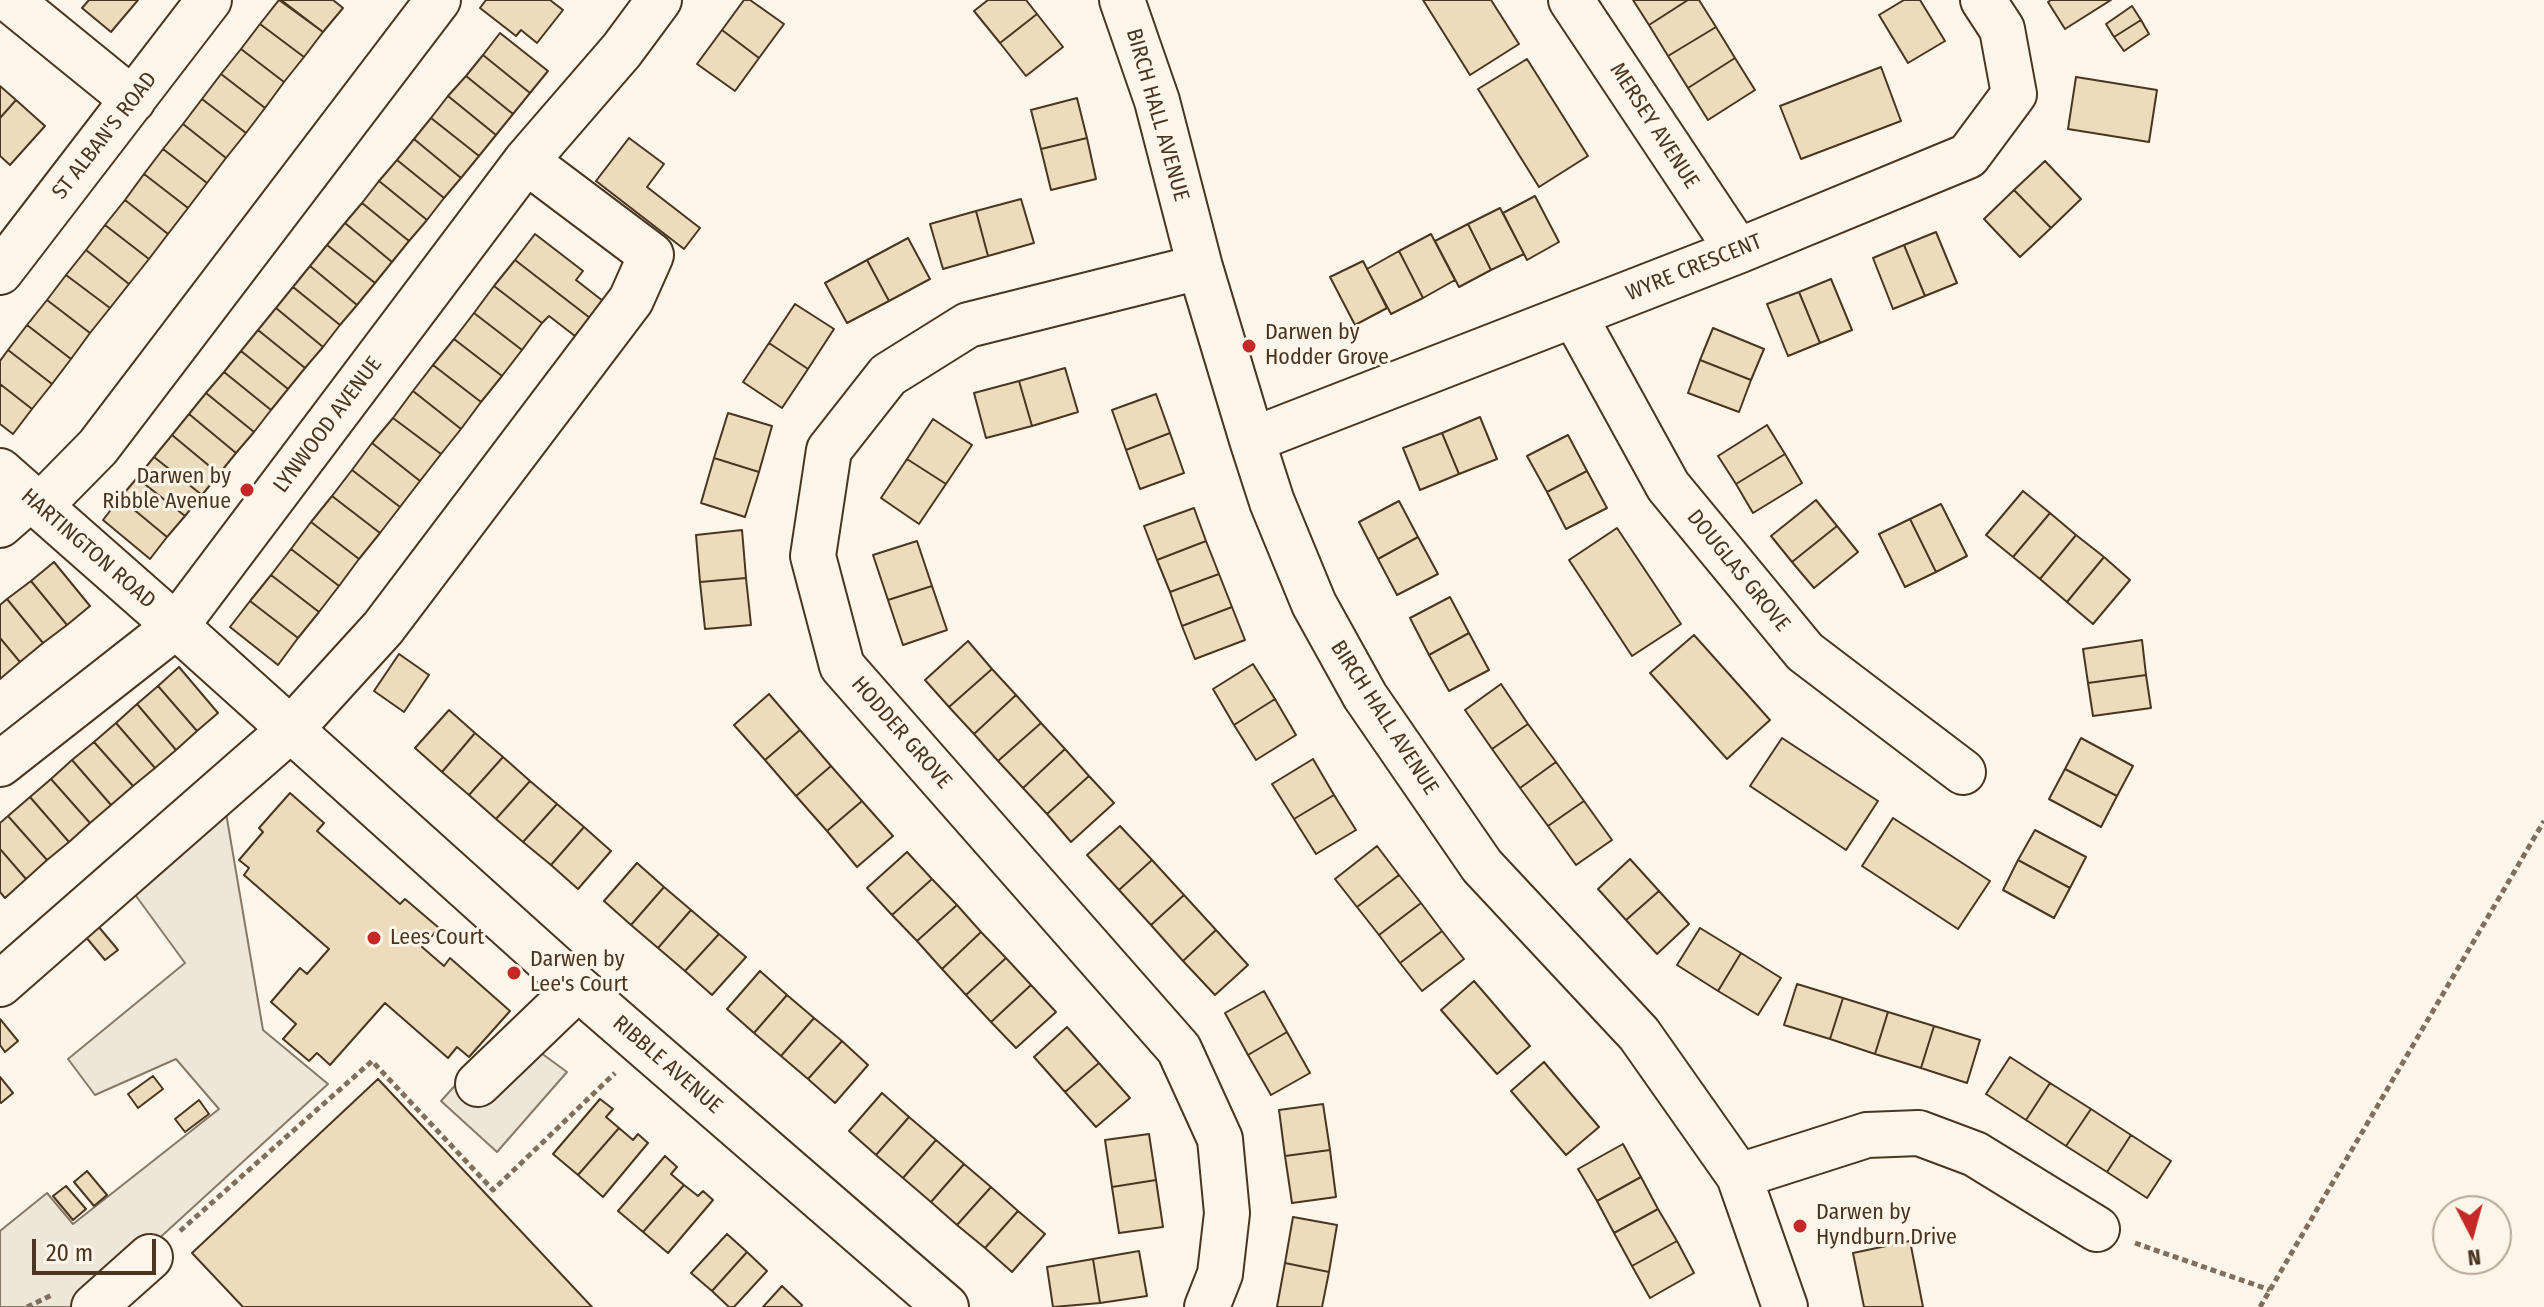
<!DOCTYPE html>
<style>
body{margin:0}
#map{position:relative;width:2544px;height:1307px;overflow:hidden;background:#fbf6e9;font-family:"Fira Sans Condensed",sans-serif}
canvas{display:block}
.north{position:absolute;left:2432px;top:1195px;width:80px;height:80px;box-sizing:border-box;background:#fbf6e9;border:2px solid #b4a999;border-radius:50%;rotate:174deg;font-size:22px;font-weight:700;line-height:32px;text-align:center;color:#4a3520}
.north::after{content:'';display:block;margin:auto;width:28px;height:36px;background:#c62828;clip-path:polygon(50% 0,100% 100%,50% 72%,0 100%)}
.scale{position:absolute;left:32px;top:1239px;width:124px;height:36px;box-sizing:border-box;border:4px solid #4a3520;border-top:0;padding-left:10px;font-size:24px;line-height:28px;white-space:nowrap;color:#4a3520;-webkit-text-stroke:6px #fbf6e9;paint-order:stroke}
</style>
<div id="map">
<canvas width="2544" height="1307"></canvas>
<div class="north">N</div>
<div class="scale">20 m</div>
</div>
<script>
const context = document.querySelector('canvas').getContext('2d');
context.lineJoin = 'round';
function paint(path, color) {
  context.fillStyle = color;
  context.fill(path, 'evenodd');
}
function toPath(rows) {
  const path = new Path2D();
  for (const r of rows) {
    path.moveTo(r[0], r[1]);
    for (let i = 2; i < r.length; i += 2) path.lineTo(r[i], r[i + 1]);
  }
  return path;
}
function strokePath(path, color, width, dash) {
  context.strokeStyle = color;
  context.lineWidth = width;
  context.lineCap = dash ? 'butt' : 'round';
  context.setLineDash(dash || []);
  context.stroke(path);
}
function label(font, color, halo, rows, align = 'center') {
  context.font = font + ' "Fira Sans Condensed",sans-serif';
  context.lineWidth = 6;
  context.setLineDash([]);
  context.textBaseline = 'middle';
  context.strokeStyle = halo;
  context.fillStyle = color;
  for (const [text, x, y, turn = 0] of rows) {
    context.save();
    context.translate(x, y);
    context.rotate((+turn || 0) * Math.PI / 180);
    context.textAlign = isNaN(turn) ? turn : align;
    if (halo) context.strokeText(text, 0, 0);
    context.fillText(text, 0, 0);
    context.restore();
  }
}
const green = toPath([
 [225,807,263,1030,328,1084,84,1307,0,1307,0,1231,47,1193,73,1224,219,1109,176,1059,95,1095,68,1059,185,963,128,885,225,807]
]);
const parking = toPath([
 [507,1028,567,1072,497,1152,441,1101,507,1028]
]);
const building = toPath([
 [89,0,138,0,111,32,82,8,89,0],
 [279,0,323,32,304,57,260,24,279,0],
 [281,0,333,0,343,8,323,32,281,0],
 [486,0,550,0,563,10,537,43,521,30,516,36,480,8,486,0],
 [744,0,750,0,784,24,759,58,722,30,744,0],
 [988,0,1026,0,1037,14,1000,43,974,11,988,0],
 [1423,0,1491,0,1519,44,1470,75,1423,0],
 [1633,0,1688,0,1649,25,1633,0],
 [1688,0,1699,0,1716,27,1668,56,1649,25,1688,0],
 [1904,0,1920,0,1945,41,1908,63,1879,15,1904,0],
 [2051,0,2111,0,2065,29,2048,2,2051,0],
 [2132,6,2141,20,2114,37,2106,24,2132,6],
 [1037,14,1063,47,1026,76,1000,43,1037,14],
 [2141,20,2149,34,2124,51,2114,37,2141,20],
 [260,24,304,57,284,82,241,49,260,24],
 [1716,27,1735,58,1688,88,1668,56,1716,27],
 [722,30,759,58,735,91,697,64,722,30],
 [500,33,548,71,530,93,483,55,500,33],
 [241,49,284,82,265,108,221,74,241,49],
 [483,55,530,93,513,114,466,76,483,55],
 [1735,58,1755,90,1708,120,1688,88,1735,58],
 [1527,59,1588,156,1539,187,1478,89,1527,59],
 [1881,67,1901,121,1801,159,1780,106,1881,67],
 [221,74,265,108,246,133,202,99,221,74],
 [466,76,513,114,496,135,448,96,466,76],
 [2076,77,2157,90,2149,142,2068,129,2076,77],
 [0,86,16,100,0,118,0,86],
 [448,96,496,135,479,156,431,118,448,96],
 [1077,98,1087,138,1041,149,1031,110,1077,98],
 [202,99,246,133,226,158,183,124,202,99],
 [16,100,45,126,10,165,0,156,0,118,16,100],
 [431,118,479,156,461,178,414,139,431,118],
 [183,124,226,158,207,183,163,149,183,124],
 [629,138,664,164,647,187,700,228,684,249,596,181,629,138],
 [1087,138,1096,179,1051,190,1041,149,1087,138],
 [414,139,461,178,444,198,397,160,414,139],
 [163,149,207,183,188,208,144,174,163,149],
 [397,160,444,198,427,220,379,181,397,160],
 [2045,161,2081,199,2051,228,2014,190,2045,161],
 [144,174,188,208,168,234,125,200,144,174],
 [379,181,427,220,409,241,362,203,379,181],
 [2014,190,2051,228,2020,257,1984,219,2014,190],
 [1535,196,1559,242,1527,260,1503,213,1535,196],
 [1021,199,1034,243,988,256,976,211,1021,199],
 [125,200,168,234,149,259,105,225,125,200],
 [362,203,409,241,392,262,345,223,362,203],
 [1500,208,1524,254,1491,270,1468,224,1500,208],
 [976,211,988,256,943,269,930,224,976,211],
 [345,223,392,262,375,283,327,245,345,223],
 [1468,224,1491,270,1459,287,1435,241,1468,224],
 [105,225,149,259,129,284,86,250,105,225],
 [1936,232,1957,283,1925,296,1904,245,1936,232],
 [535,234,583,271,576,280,603,301,590,318,515,260,535,234],
 [1431,234,1455,280,1423,298,1399,251,1431,234],
 [908,238,930,279,889,301,867,260,908,238],
 [327,245,375,283,357,305,310,266,327,245],
 [1904,245,1925,296,1893,309,1873,258,1904,245],
 [86,250,129,284,110,308,66,275,86,250],
 [1399,251,1423,298,1391,314,1367,269,1399,251],
 [515,260,590,318,575,336,549,316,542,323,494,286,515,260],
 [867,260,889,301,847,323,825,283,867,260],
 [1363,261,1387,308,1355,325,1330,277,1363,261],
 [310,266,357,305,340,325,293,287,310,266],
 [66,275,110,308,90,333,47,300,66,275],
 [1831,279,1852,330,1820,343,1799,292,1831,279],
 [494,286,542,323,522,350,474,313,494,286],
 [293,287,340,325,323,347,276,308,293,287],
 [1799,292,1820,343,1788,356,1767,304,1799,292],
 [47,300,90,333,71,359,27,325,47,300],
 [795,304,834,329,808,369,769,343,795,304],
 [276,308,323,347,305,368,258,330,276,308],
 [474,313,522,350,502,376,454,339,474,313],
 [27,325,71,359,52,384,8,350,27,325],
 [1713,328,1764,349,1751,380,1700,360,1713,328],
 [258,330,305,368,288,389,241,351,258,330],
 [454,339,502,376,481,402,433,365,454,339],
 [769,343,808,369,782,408,743,382,769,343],
 [8,350,52,384,32,409,0,384,0,361,8,350],
 [241,351,288,389,271,410,224,372,241,351],
 [1700,360,1751,380,1739,412,1688,393,1700,360],
 [433,365,481,402,461,429,413,391,433,365],
 [1065,368,1078,412,1032,426,1019,381,1065,368],
 [224,372,271,410,254,432,206,393,224,372],
 [1019,381,1032,426,986,438,974,393,1019,381],
 [0,384,32,409,13,434,0,424,0,384],
 [413,391,461,429,441,454,393,418,413,391],
 [206,393,254,432,236,453,189,414,206,393],
 [1156,394,1170,433,1126,450,1112,410,1156,394],
 [728,413,772,426,759,472,714,458,728,413],
 [189,414,236,453,219,474,172,435,189,414],
 [1480,417,1497,459,1459,474,1442,433,1480,417],
 [393,418,441,454,420,481,372,443,393,418],
 [933,419,972,445,946,484,907,459,933,419],
 [1767,425,1785,454,1736,484,1718,456,1767,425],
 [1170,433,1184,473,1140,489,1126,450,1170,433],
 [1442,433,1459,474,1420,490,1403,448,1442,433],
 [172,435,219,474,202,495,154,457,172,435],
 [1568,435,1587,471,1547,492,1527,456,1568,435],
 [372,443,420,481,400,507,352,470,372,443],
 [1785,454,1802,483,1753,513,1736,484,1785,454],
 [154,457,202,495,185,516,137,478,154,457],
 [714,458,759,472,745,517,701,503,714,458],
 [907,459,946,484,919,524,881,498,907,459],
 [352,470,400,507,380,533,332,496,352,470],
 [1587,471,1607,508,1566,529,1547,492,1587,471],
 [137,478,185,516,167,537,120,498,137,478],
 [2023,491,2050,513,2013,557,1986,535,2023,491],
 [332,496,380,533,359,559,311,522,332,496],
 [120,498,167,537,150,559,103,520,120,498],
 [1816,500,1837,526,1792,562,1771,536,1816,500],
 [1399,501,1418,537,1378,559,1359,522,1399,501],
 [1941,504,1967,556,1936,572,1910,519,1941,504],
 [1194,508,1206,541,1157,560,1144,526,1194,508],
 [2050,513,2076,535,2040,579,2013,557,2050,513],
 [1910,519,1936,572,1905,587,1879,534,1910,519],
 [311,522,359,559,339,586,291,549,311,522],
 [1837,526,1858,552,1814,588,1792,562,1837,526],
 [1617,528,1681,624,1632,656,1569,560,1617,528],
 [742,530,746,578,700,582,696,535,742,530],
 [2076,535,2104,557,2067,602,2040,579,2076,535],
 [1418,537,1438,574,1397,595,1378,559,1418,537],
 [917,541,932,586,888,600,873,555,917,541],
 [1206,541,1219,574,1170,592,1157,560,1206,541],
 [291,549,339,586,319,612,271,575,291,549],
 [2104,557,2130,580,2093,624,2067,602,2104,557],
 [54,562,90,606,67,625,31,581,54,562],
 [1219,574,1232,607,1182,626,1170,592,1219,574],
 [271,575,319,612,298,638,250,601,271,575],
 [746,578,751,625,705,629,700,582,746,578],
 [31,581,67,625,43,643,7,599,31,581],
 [932,586,947,630,903,645,888,600,932,586],
 [1450,597,1469,633,1429,655,1410,618,1450,597],
 [7,599,43,643,20,662,0,638,0,605,7,599],
 [250,601,298,638,278,665,230,627,250,601],
 [1232,607,1245,640,1195,659,1182,626,1232,607],
 [1469,633,1489,670,1449,691,1429,655,1469,633],
 [1694,635,1770,720,1727,759,1650,673,1694,635],
 [0,638,20,662,0,679,0,638],
 [2142,640,2146,675,2088,683,2083,649,2142,640],
 [968,641,992,669,949,707,925,680,968,641],
 [399,654,429,675,404,712,374,691,399,654],
 [1253,664,1275,699,1234,725,1213,689,1253,664],
 [179,667,218,713,197,731,158,686,179,667],
 [992,669,1016,695,974,734,949,707,992,669],
 [2146,675,2151,708,2093,716,2088,683,2146,675],
 [1501,684,1528,724,1492,749,1465,710,1501,684],
 [158,686,197,731,176,750,137,704,158,686],
 [769,694,800,730,765,760,734,725,769,694],
 [1016,695,1041,723,998,761,974,734,1016,695],
 [1275,699,1296,735,1256,760,1234,725,1275,699],
 [137,704,176,750,155,768,116,723,137,704],
 [449,710,475,733,442,772,415,748,449,710],
 [116,723,155,768,133,786,94,742,116,723],
 [1041,723,1065,749,1023,788,998,761,1041,723],
 [1528,724,1556,762,1520,788,1492,749,1528,724],
 [800,730,831,766,796,796,765,760,800,730],
 [475,733,503,757,469,795,442,772,475,733],
 [1782,738,1878,801,1846,850,1750,786,1782,738],
 [2081,738,2133,766,2117,796,2065,769,2081,738],
 [94,742,133,786,111,805,72,760,94,742],
 [1065,749,1089,776,1047,814,1023,788,1065,749],
 [503,757,530,781,496,819,469,795,503,757],
 [1313,759,1334,795,1294,819,1272,784,1313,759],
 [72,760,111,805,90,823,51,779,72,760],
 [1556,762,1584,801,1548,826,1520,788,1556,762],
 [831,766,862,801,827,831,796,796,831,766],
 [2065,769,2117,796,2101,827,2049,799,2065,769],
 [1089,776,1114,803,1071,842,1047,814,1089,776],
 [51,779,90,823,69,842,30,797,51,779],
 [530,781,557,804,523,842,496,819,530,781],
 [290,793,324,823,317,831,400,904,405,899,439,928,422,947,444,966,450,958,510,1011,469,1057,457,1047,448,1058,385,1003,330,1065,317,1053,309,1061,283,1039,296,1024,271,1002,300,968,307,974,329,949,244,875,249,868,239,860,263,832,259,828,290,793],
 [1334,795,1356,830,1316,854,1294,819,1334,795],
 [30,797,69,842,47,860,8,816,30,797],
 [862,801,893,836,857,867,827,831,862,801],
 [1584,801,1612,840,1576,865,1548,826,1584,801],
 [557,804,584,827,551,865,523,842,557,804],
 [8,816,47,860,26,879,0,849,0,823,8,816],
 [1893,818,1990,881,1958,929,1862,866,1893,818],
 [1120,826,1152,860,1119,890,1087,855,1120,826],
 [584,827,611,851,578,889,551,865,584,827],
 [2035,830,2086,857,2070,888,2018,860,2035,830],
 [1377,846,1399,875,1357,907,1335,879,1377,846],
 [0,849,26,879,5,898,0,892,0,849],
 [907,852,932,879,892,915,867,888,907,852],
 [1630,859,1659,891,1626,920,1598,889,1630,859],
 [1152,860,1184,895,1151,925,1119,890,1152,860],
 [2018,860,2070,888,2054,918,2003,890,2018,860],
 [637,863,664,887,631,925,604,901,637,863],
 [1399,875,1421,903,1379,935,1357,907,1399,875],
 [932,879,957,905,917,941,892,915,932,879],
 [664,887,691,910,658,948,631,925,664,887],
 [1659,891,1689,924,1657,954,1626,920,1659,891],
 [1184,895,1216,930,1183,961,1151,925,1184,895],
 [1421,903,1442,931,1400,963,1379,935,1421,903],
 [957,905,981,932,942,969,917,941,957,905],
 [691,910,719,934,685,971,658,948,691,910],
 [98,926,118,950,105,960,85,936,98,926],
 [1700,928,1741,953,1718,991,1677,965,1700,928],
 [1216,930,1248,965,1215,995,1183,961,1216,930],
 [1442,931,1464,959,1422,991,1400,963,1442,931],
 [981,932,1006,958,966,995,942,969,981,932],
 [719,934,746,957,712,995,685,971,719,934],
 [1741,953,1781,978,1758,1015,1718,991,1741,953],
 [1006,958,1031,985,991,1022,966,995,1006,958],
 [760,971,787,995,754,1033,727,1009,760,971],
 [1474,981,1530,1046,1497,1074,1441,1010,1474,981],
 [1797,984,1843,998,1830,1039,1784,1025,1797,984],
 [1031,985,1056,1012,1016,1048,991,1022,1031,985],
 [1264,991,1287,1032,1248,1055,1225,1013,1264,991],
 [787,995,814,1018,781,1056,754,1033,787,995],
 [1843,998,1888,1012,1875,1054,1830,1039,1843,998],
 [1888,1012,1934,1026,1921,1068,1875,1054,1888,1012],
 [814,1018,842,1041,808,1079,781,1056,814,1018],
 [0,1019,18,1041,5,1052,0,1045,0,1019],
 [1934,1026,1980,1040,1967,1083,1921,1068,1934,1026],
 [1067,1027,1099,1063,1065,1092,1034,1057,1067,1027],
 [1287,1032,1310,1073,1271,1095,1248,1055,1287,1032],
 [842,1041,868,1065,835,1103,808,1079,842,1041],
 [2010,1057,2050,1083,2026,1120,1986,1094,2010,1057],
 [1544,1062,1599,1127,1566,1155,1511,1091,1544,1062],
 [1099,1063,1130,1098,1096,1127,1065,1092,1099,1063],
 [153,1076,163,1089,138,1108,128,1094,153,1076],
 [0,1077,13,1093,1,1103,0,1102,0,1077],
 [378,1079,592,1307,243,1307,192,1253,378,1079],
 [2050,1083,2091,1109,2066,1146,2026,1120,2050,1083],
 [882,1093,909,1117,876,1155,849,1131,882,1093],
 [600,1099,613,1109,606,1117,619,1128,578,1175,553,1154,600,1099],
 [199,1100,209,1114,185,1132,175,1119,199,1100],
 [1323,1104,1330,1150,1285,1156,1279,1110,1323,1104],
 [2091,1109,2131,1135,2107,1172,2066,1146,2091,1109],
 [909,1117,936,1140,903,1178,876,1155,909,1117],
 [619,1128,633,1140,638,1134,648,1143,603,1197,578,1175,619,1128],
 [1149,1134,1156,1180,1112,1187,1105,1140,1149,1134],
 [2131,1135,2171,1161,2147,1198,2107,1172,2131,1135],
 [936,1140,964,1164,931,1202,903,1178,936,1140],
 [1623,1144,1641,1177,1597,1201,1578,1169,1623,1144],
 [1330,1150,1336,1197,1292,1203,1285,1156,1330,1150],
 [665,1156,677,1167,671,1174,684,1185,643,1232,618,1211,665,1156],
 [964,1164,991,1187,957,1225,931,1202,964,1164],
 [87,1171,107,1195,94,1206,74,1182,87,1171],
 [1641,1177,1658,1209,1614,1233,1597,1201,1641,1177],
 [1156,1180,1163,1227,1119,1233,1112,1187,1156,1180],
 [684,1185,698,1196,703,1191,713,1200,668,1253,643,1232,684,1185],
 [66,1186,86,1209,73,1220,53,1196,66,1186],
 [991,1187,1018,1211,985,1248,957,1225,991,1187],
 [1658,1209,1677,1241,1632,1266,1614,1233,1658,1209],
 [1018,1211,1045,1234,1012,1272,985,1248,1018,1211],
 [1293,1217,1337,1225,1329,1272,1285,1263,1293,1217],
 [727,1234,747,1252,712,1291,691,1273,727,1234],
 [1677,1241,1694,1273,1650,1298,1632,1266,1677,1241],
 [1910,1241,1923,1307,1864,1307,1853,1253,1910,1241],
 [1139,1251,1147,1296,1100,1303,1093,1259,1139,1251],
 [747,1252,767,1271,734,1307,729,1307,712,1291,747,1252],
 [1093,1259,1100,1303,1053,1307,1047,1267,1093,1259],
 [1285,1263,1329,1272,1322,1307,1277,1307,1285,1263],
 [782,1286,802,1305,801,1307,763,1307,782,1286]
]);
const path = toPath([
 [180,1231,372,1061,493,1190,615,1073],
 [2135,1243,2270,1290],
 [27,1307,52,1295],
 [2260,1307,2544,821]
]);
const minor = toPath([
 [10,0,133,100],
 [1122,0,1157,101,1200,267,1252,440,1272,502,1314,604,1365,696,1482,866,1639,1034,1739,1176,1785,1307],
 [1571,0,1738,251],
 [1200,267,968,325,888,375,829,450,813,556,842,666,1179,1049,1220,1139,1227,1213,1220,1274,1207,1307],
 [0,272,209,0],
 [1574,315,1668,486,1805,652,1963,772],
 [1252,440,1738,251,1968,156,2014,94,2002,29,1983,0],
 [0,471,176,626,578,988,946,1307],
 [40,506,98,447,438,0],
 [0,525,31,498],
 [0,764,176,626,526,161,622,50,659,0],
 [0,984,291,729,383,628,631,300,651,255,526,161],
 [478,1084,578,988],
 [1739,1176,1867,1135,1919,1133,1975,1154,2097,1229],
 [94,1307,150,1257]
]);
const markers = [
 [1249,346,8,"#c62828"],
 [247,490,8,"#c62828"],
 [374,938,8,"#c62828"],
 [514,973,8,"#c62828"],
 [1800,1226,8,"#c62828"]
];
const streetNames = [
 ["BIRCH HALL AVENUE",1157,115,74],
 ["MERSEY AVENUE",1654,126,57],
 ["ST ALBAN'S ROAD",105,136,-52],
 ["WYRE CRESCENT",1694,268,-22],
 ["LYNWOOD AVENUE",328,425,-53],
 ["HARTINGTON ROAD",88,549,41],
 ["DOUGLAS GROVE",1738,571,51],
 ["BIRCH HALL AVENUE",1384,718,57],
 ["HODDER GROVE",901,733,49],
 ["RIBBLE AVENUE",667,1065,41]
];
const poiNames = [
 ["Darwen by",1265,333],
 ["Hodder Grove",1265,358],
 ["Darwen by",231,477,"right"],
 ["Ribble Avenue",231,502,"right"],
 ["Lees Court",390,938],
 ["Darwen by",530,960],
 ["Lee's Court",530,985],
 ["Darwen by",1816,1213],
 ["Hyndburn Drive",1816,1238]
];
paint(green, '#ede6d9');
strokePath(green, '#887966', 2);
paint(parking, '#ede7d9');
strokePath(parking, '#887966', 2);
paint(building, '#ecdcbc');
strokePath(building, '#4a3520', 2);
strokePath(minor, '#4a3520', 48);
strokePath(path, '#7f6f5c', 5, [6, 4]);
strokePath(minor, '#fbf6e9', 44);
for (const [x, y, r, color] of markers) {
  const dot = new Path2D();
  dot.arc(x, y, r, 0, 2 * Math.PI);
  context.fillStyle = color;
  context.fill(dot);
  strokePath(dot, '#fbf6e9', 3);
}
label('22px', '#4a3520', '#fbf6e9', streetNames);
label('22px', '#4a3520', '#fbf6e9', poiNames, 'left');
</script>
